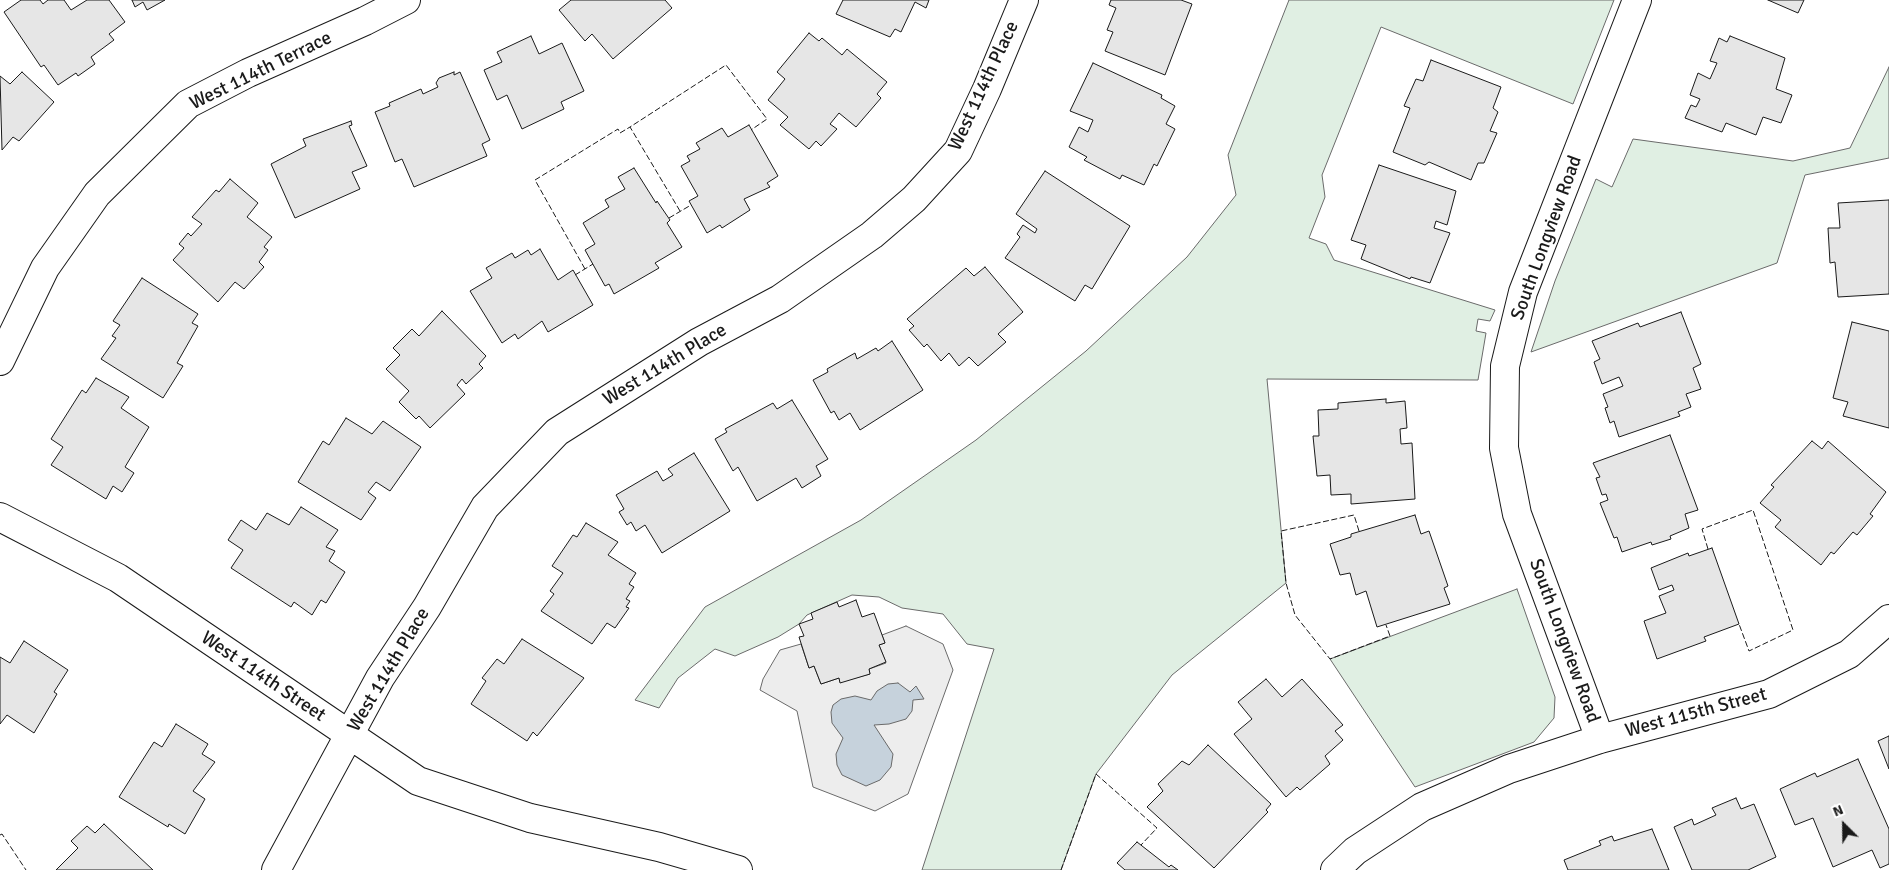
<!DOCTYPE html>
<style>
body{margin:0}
#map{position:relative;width:1889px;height:870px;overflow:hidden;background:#fff;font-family:Signika,sans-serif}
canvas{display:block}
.north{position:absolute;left:1819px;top:800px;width:50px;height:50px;-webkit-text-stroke:4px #fff;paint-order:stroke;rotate:337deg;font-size:14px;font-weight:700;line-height:20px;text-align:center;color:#1a1a1a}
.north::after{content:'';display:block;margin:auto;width:18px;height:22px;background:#1a1a1a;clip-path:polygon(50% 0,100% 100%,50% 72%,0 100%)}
</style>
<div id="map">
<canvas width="1889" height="870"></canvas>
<div class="north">N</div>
</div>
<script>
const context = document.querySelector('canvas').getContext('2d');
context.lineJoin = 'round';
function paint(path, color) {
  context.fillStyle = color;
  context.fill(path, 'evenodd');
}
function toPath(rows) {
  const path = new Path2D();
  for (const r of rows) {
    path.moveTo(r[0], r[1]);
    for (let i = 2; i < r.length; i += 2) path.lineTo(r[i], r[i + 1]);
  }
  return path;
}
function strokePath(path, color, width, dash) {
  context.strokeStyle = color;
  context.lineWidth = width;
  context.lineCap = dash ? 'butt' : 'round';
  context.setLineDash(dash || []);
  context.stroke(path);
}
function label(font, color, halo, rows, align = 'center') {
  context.font = font + ' Signika,sans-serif';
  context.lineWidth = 4;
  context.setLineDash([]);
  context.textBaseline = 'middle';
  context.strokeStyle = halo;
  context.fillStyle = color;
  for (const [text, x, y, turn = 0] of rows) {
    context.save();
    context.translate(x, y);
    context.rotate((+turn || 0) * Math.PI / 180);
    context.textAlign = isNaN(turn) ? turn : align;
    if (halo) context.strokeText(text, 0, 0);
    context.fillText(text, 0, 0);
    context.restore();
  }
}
const green = toPath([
 [1289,0,1614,0,1573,104,1381,27,1322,175,1325,197,1309,238,1326,244,1334,260,1495,310,1490,321,1478,319,1476,331,1486,333,1478,380,1267,379,1286,583,1172,675,1096,774,1061,870,922,870,994,649,967,644,943,614,902,608,879,597,852,595,807,615,799,624,778,637,735,656,715,649,678,678,659,708,635,700,705,607,861,520,976,440,1086,351,1187,257,1236,195,1228,155,1289,0],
 [1889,67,1889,158,1805,175,1777,263,1531,352,1555,281,1596,179,1612,187,1633,139,1793,161,1850,148,1889,67],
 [1517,589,1555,697,1554,718,1534,742,1415,787,1330,659,1517,589]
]);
const parking = toPath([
 [906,626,943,644,953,670,908,794,875,811,813,787,797,711,760,690,763,679,780,650,801,644,809,668,814,666,821,684,839,678,840,682,870,674,869,669,886,663,879,645,885,643,882,635,906,626]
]);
const water = toPath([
 [898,683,910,692,916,686,924,699,913,700,912,711,906,719,889,724,874,725,893,754,891,767,880,780,866,786,842,775,837,765,836,754,843,738,832,723,831,712,833,705,841,699,855,696,871,700,877,691,888,684,898,683]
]);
const building = toPath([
 [21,0,40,0,43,4,48,0,64,0,71,10,87,0,109,0,125,22,109,34,114,40,91,57,95,64,78,76,76,73,58,85,44,65,41,67,4,12,21,0],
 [132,0,165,0,147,10,143,2,135,7,132,0],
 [571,0,665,0,672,8,613,59,592,34,585,41,559,10,571,0],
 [843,0,929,0,926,8,915,2,901,32,895,29,890,37,836,14,843,0],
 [1111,0,1181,0,1192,4,1165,75,1105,51,1113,32,1107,30,1116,8,1109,5,1111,0],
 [1768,0,1804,0,1798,13,1768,0],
 [809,33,819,41,822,38,842,55,847,49,887,82,877,94,881,98,856,127,839,113,830,124,837,129,821,146,816,141,809,149,780,125,788,117,768,100,785,79,777,72,809,33],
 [531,36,539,54,562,43,584,91,561,102,564,109,522,129,507,95,497,100,484,70,502,62,497,52,531,36],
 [1730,36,1785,58,1776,89,1792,95,1781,123,1763,117,1756,135,1726,123,1722,132,1685,118,1691,105,1696,107,1700,99,1690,95,1698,73,1710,79,1717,63,1710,61,1719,38,1727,42,1730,36],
 [1431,60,1501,87,1493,108,1498,112,1490,131,1497,133,1484,163,1478,163,1471,180,1429,162,1425,165,1393,152,1410,108,1404,106,1416,79,1423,81,1431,60],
 [1093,63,1162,95,1161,98,1175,106,1166,124,1175,129,1157,166,1154,164,1144,185,1122,175,1120,179,1084,160,1087,157,1069,147,1079,127,1088,132,1093,120,1070,111,1093,63],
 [22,72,54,102,19,141,13,137,2,150,0,76,10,84,22,72],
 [454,72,454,75,460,72,490,140,482,144,487,156,414,187,402,159,395,162,375,112,390,106,389,103,421,89,423,94,438,87,436,83,439,78,454,72],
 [351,121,352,125,349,126,367,166,352,172,360,189,295,218,271,164,306,146,303,139,351,121],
 [749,125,778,176,767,183,770,187,744,199,750,210,722,228,720,225,707,233,689,201,698,196,681,166,690,161,687,156,700,149,696,143,722,128,728,137,749,125],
 [1379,165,1456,191,1447,225,1436,221,1434,228,1450,233,1430,283,1411,277,1410,279,1361,259,1366,245,1351,240,1379,165],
 [634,168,656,203,657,201,670,220,667,223,682,247,655,263,659,268,614,294,609,284,605,286,585,250,595,244,583,223,609,207,605,200,625,189,618,177,634,168],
 [1045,171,1130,226,1092,289,1085,285,1075,301,1005,258,1020,237,1017,234,1023,225,1035,233,1037,229,1016,214,1045,171],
 [230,179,258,203,247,217,272,237,264,247,268,250,259,262,264,267,244,289,235,282,218,302,173,260,184,248,179,244,188,233,191,236,202,224,192,217,216,190,219,192,230,179],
 [1889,200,1889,294,1838,297,1835,262,1830,263,1828,228,1840,228,1838,203,1889,200],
 [540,249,558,280,573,270,593,305,548,332,542,321,518,339,515,334,502,343,470,291,492,278,486,268,512,253,515,258,528,250,531,255,540,249],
 [985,267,1023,312,998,334,1006,342,978,366,969,357,959,366,949,353,941,361,927,344,924,347,909,330,914,326,907,319,966,268,974,276,985,267],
 [142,278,198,314,192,323,198,326,177,363,183,366,163,398,101,359,116,338,112,336,120,325,113,321,142,278],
 [442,311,486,356,479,364,483,368,466,384,462,379,457,385,465,394,430,428,419,416,416,419,399,402,409,391,386,369,400,355,393,348,412,329,419,336,442,311],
 [1681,312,1701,364,1693,368,1701,389,1686,394,1691,407,1678,412,1680,416,1619,437,1614,421,1610,423,1605,408,1608,407,1603,394,1623,386,1619,377,1602,384,1594,362,1600,359,1592,341,1638,323,1640,327,1681,312],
 [1852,322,1889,331,1889,428,1843,416,1848,402,1833,398,1852,322],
 [892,341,923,390,860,430,850,413,839,420,834,411,831,413,813,380,828,372,827,369,855,353,857,359,876,348,878,351,892,341],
 [96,378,129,397,121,408,149,427,125,467,134,473,122,492,113,486,106,499,51,465,63,447,51,439,82,390,86,393,96,378],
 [1386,399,1386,403,1405,401,1407,428,1400,429,1401,444,1412,443,1415,499,1351,504,1351,494,1331,495,1330,475,1317,476,1313,436,1319,436,1318,410,1338,409,1338,403,1386,399],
 [792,400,828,459,816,466,821,476,802,488,796,478,757,501,738,467,733,471,715,439,727,432,725,429,773,403,777,409,792,400],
 [346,418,372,434,383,421,421,447,390,491,376,482,368,492,376,498,361,520,298,482,323,441,329,445,346,418],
 [1670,435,1698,510,1685,514,1689,528,1670,536,1671,539,1652,545,1651,542,1622,552,1617,537,1614,538,1600,503,1608,500,1606,494,1602,495,1596,478,1600,477,1593,463,1670,435],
 [1812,441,1822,449,1828,441,1886,492,1870,514,1873,516,1857,535,1853,532,1834,554,1831,552,1821,565,1775,527,1781,520,1760,503,1774,487,1771,485,1812,441],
 [694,453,730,511,662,553,645,525,636,531,631,522,627,525,619,512,624,509,616,495,657,471,663,481,673,475,668,469,694,453],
 [301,507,338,530,326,547,335,551,329,561,345,572,326,603,321,600,312,615,294,602,291,607,231,568,243,550,228,540,241,520,256,530,267,513,289,525,301,507],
 [1415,515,1421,534,1429,531,1448,586,1444,588,1450,604,1377,627,1366,591,1356,595,1350,573,1340,575,1330,544,1351,537,1351,534,1415,515],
 [586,523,618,542,608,555,636,573,629,584,634,587,626,599,630,601,626,607,629,608,615,628,607,623,592,644,541,611,554,594,550,591,563,573,552,566,573,535,577,537,586,523],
 [1712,548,1739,624,1704,637,1706,641,1657,659,1644,621,1666,613,1659,596,1674,590,1672,585,1659,590,1651,568,1688,553,1689,556,1712,548],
 [856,600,862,617,874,613,885,643,879,645,886,662,869,669,870,674,840,683,839,678,821,684,814,666,809,668,799,637,804,636,799,624,813,619,811,613,837,602,839,607,856,600],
 [522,639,584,678,537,736,533,732,527,741,471,704,486,681,482,678,497,659,504,664,522,639],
 [24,641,68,670,54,692,57,694,34,733,7,715,0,724,0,657,10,663,24,641],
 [1266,679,1282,697,1302,679,1343,725,1335,731,1343,740,1325,756,1330,764,1300,790,1297,787,1286,797,1234,734,1252,719,1238,702,1266,679],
 [176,724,208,744,202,754,215,762,193,791,205,799,185,834,169,824,168,827,119,797,154,742,162,747,176,724],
 [1889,736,1889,769,1878,741,1889,736],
 [1208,745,1271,804,1266,810,1268,812,1214,868,1147,807,1163,791,1158,784,1182,761,1189,765,1208,745],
 [1858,759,1889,829,1889,864,1880,868,1872,850,1833,867,1813,818,1795,825,1780,789,1815,773,1817,777,1858,759],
 [1736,798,1741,809,1754,804,1776,857,1748,870,1692,870,1674,827,1692,819,1694,825,1716,815,1712,808,1736,798],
 [104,824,153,870,56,870,78,848,71,841,87,826,95,833,104,824],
 [1652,829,1669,870,1568,870,1564,860,1601,845,1599,841,1612,836,1614,841,1652,829],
 [1137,842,1169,867,1171,865,1178,870,1125,870,1117,863,1137,842]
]);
const minor = toPath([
 [0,361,45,268,97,194,188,104,248,73,365,21,406,0],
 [0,517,118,578,418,781,530,818,659,847,738,870],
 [1600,739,1517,514,1504,448,1505,366,1523,292,1637,0],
 [276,870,380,678,427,607,485,507,557,432,699,342,780,299,872,235,914,199,958,151,987,89,1024,0],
 [1335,870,1355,851,1422,807,1509,769,1600,739,1769,694,1849,654,1889,619]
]);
const fence = toPath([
 [680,211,630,127,726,65,767,119,751,130],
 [669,218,691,205],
 [585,269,535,180,618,129,620,133,630,127],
 [575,275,593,264],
 [1359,531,1354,515,1281,531,1286,583,1295,615,1330,659,1390,636,1386,625],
 [1708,549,1702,529,1753,510,1793,630,1749,651,1739,624],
 [0,835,2,834,26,870],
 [1061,870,1096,774,1157,828,1141,845]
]);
const streetNames = [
 ["West 114th Terrace",261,71,-26],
 ["West 114th Place",984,86,-65],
 ["South Longview Road",1547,238,-70],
 ["West 114th Place",665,365,-31],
 ["South Longview Road",1564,641,70],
 ["West 114th Place",389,670,-59],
 ["West 114th Street",263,677,34],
 ["West 115th Street",1696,713,-15]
];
paint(green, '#e0efe3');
strokePath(green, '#6a6a6a', 1);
paint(parking, '#ededed');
strokePath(parking, '#6a6a6a', 1);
paint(water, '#c6d2dc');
strokePath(water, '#6a6a6a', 1);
paint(building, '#e6e6e6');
strokePath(building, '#1a1a1a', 1);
strokePath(minor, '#1a1a1a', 30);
strokePath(minor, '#fff', 28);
strokePath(fence, '#1a1a1a', 1, [6, 2.5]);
label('19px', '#1a1a1a', '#fff', streetNames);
</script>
